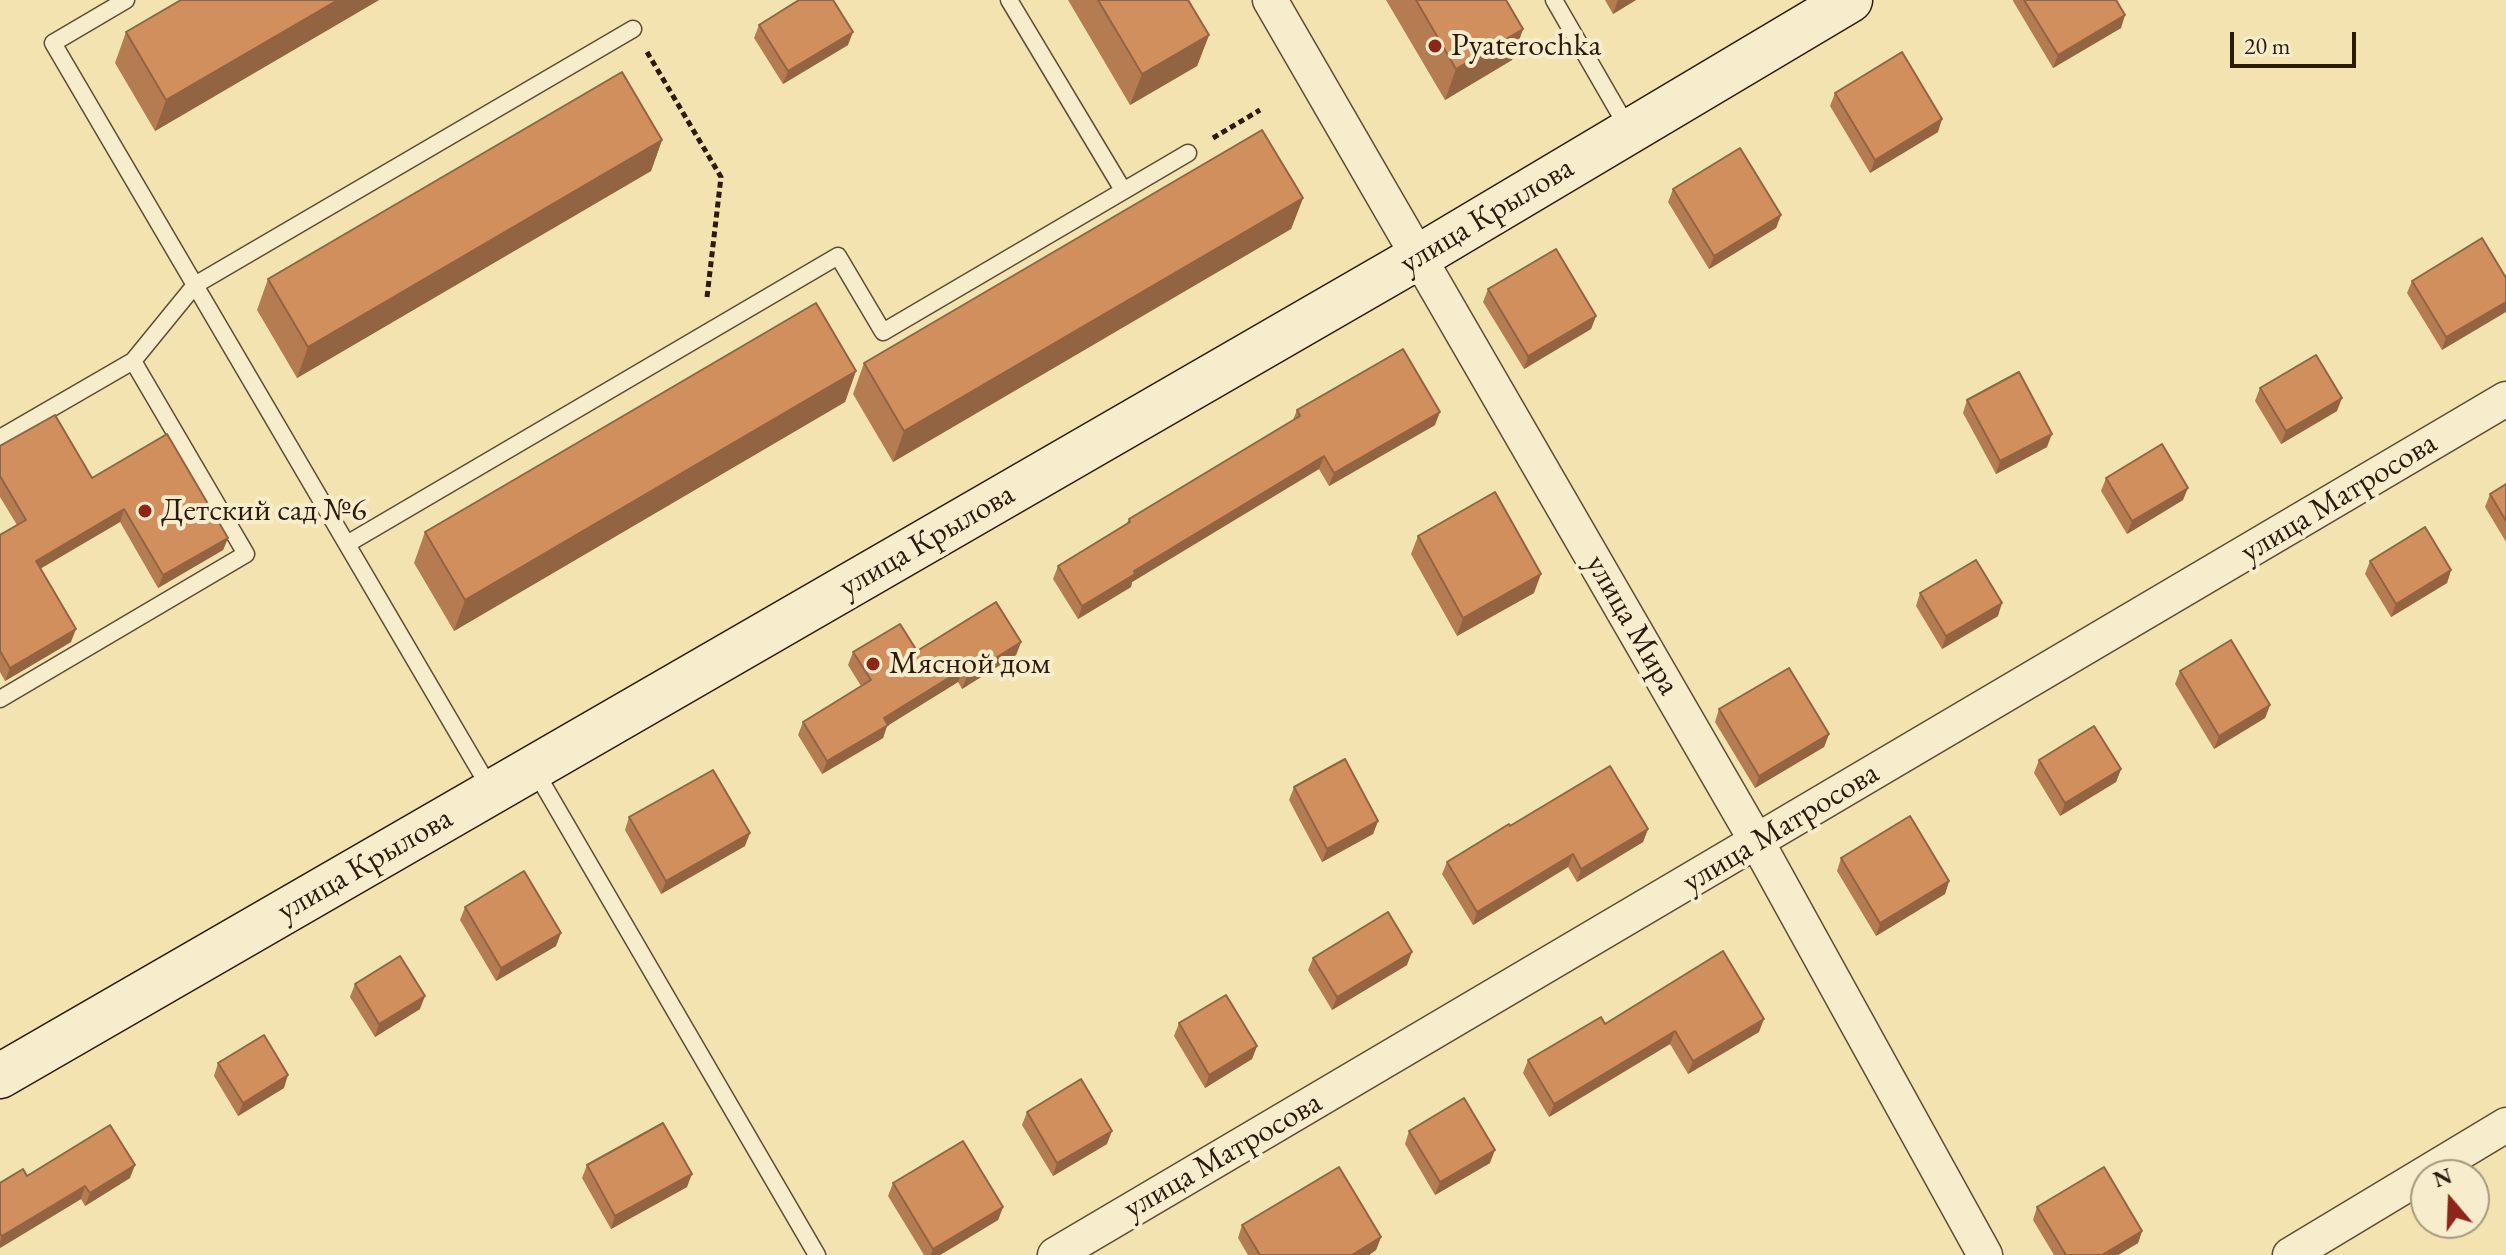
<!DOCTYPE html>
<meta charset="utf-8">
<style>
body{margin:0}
#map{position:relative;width:2506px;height:1255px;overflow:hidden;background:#f2e3b1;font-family:"EB Garamond",serif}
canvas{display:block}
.north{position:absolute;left:2410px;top:1159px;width:80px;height:80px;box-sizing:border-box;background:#f7edcc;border:2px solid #a6997f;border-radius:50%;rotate:341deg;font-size:22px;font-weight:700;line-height:32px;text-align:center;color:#2c1a0b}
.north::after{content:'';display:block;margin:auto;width:28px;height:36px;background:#8f2418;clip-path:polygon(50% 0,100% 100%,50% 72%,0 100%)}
.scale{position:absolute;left:2230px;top:32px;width:126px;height:36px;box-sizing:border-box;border:4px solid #2c1a0b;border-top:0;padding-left:10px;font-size:24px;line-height:28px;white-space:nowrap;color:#2c1a0b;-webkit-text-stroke:6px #f7edcc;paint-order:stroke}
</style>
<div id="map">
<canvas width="2506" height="1255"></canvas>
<div class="north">N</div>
<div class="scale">20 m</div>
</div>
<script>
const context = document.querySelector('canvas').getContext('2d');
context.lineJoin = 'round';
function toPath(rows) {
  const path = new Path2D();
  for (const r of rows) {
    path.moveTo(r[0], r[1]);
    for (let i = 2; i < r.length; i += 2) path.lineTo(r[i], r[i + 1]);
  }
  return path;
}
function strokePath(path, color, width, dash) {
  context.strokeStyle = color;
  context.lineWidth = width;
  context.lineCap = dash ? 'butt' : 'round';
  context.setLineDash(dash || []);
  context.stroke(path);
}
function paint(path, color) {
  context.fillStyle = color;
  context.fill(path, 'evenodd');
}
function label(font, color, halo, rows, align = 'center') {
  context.font = font + ' "EB Garamond",serif';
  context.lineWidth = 8;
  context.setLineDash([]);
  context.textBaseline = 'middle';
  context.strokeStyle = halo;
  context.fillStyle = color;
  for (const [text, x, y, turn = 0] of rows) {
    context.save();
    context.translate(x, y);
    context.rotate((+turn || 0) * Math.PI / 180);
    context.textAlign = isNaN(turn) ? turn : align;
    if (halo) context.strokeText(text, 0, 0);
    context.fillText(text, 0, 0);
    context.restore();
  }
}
const path = toPath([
 [647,52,721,177,707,297],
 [1213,138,1260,110]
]);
const service = toPath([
 [126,0,53,43,491,790],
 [1009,0,1123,190],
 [1554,0,1629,130],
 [133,361,195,285,633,29],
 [0,438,133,361,246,554,0,699],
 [347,544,838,256,883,332,1188,153],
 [534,769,817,1255]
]);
const minor = toPath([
 [1270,0,1757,842,1985,1255],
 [1055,1255,2506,399],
 [2290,1255,2506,1125]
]);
const secondary = toPath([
 [0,1076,1420,256,1850,0]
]);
const wall = toPath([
 [379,0,155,131,115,63,126,32],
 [1068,0,1188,0,1209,35,1197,66,1130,105],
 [1386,0,1506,0,1523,29,1512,60,1445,100],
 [1605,0,1636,0,1613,14],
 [2013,0,2116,0,2121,28,2053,68,2013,1],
 [759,25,848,45,783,84,754,38],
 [1835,93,1938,132,1870,173,1830,106],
 [662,140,651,171,297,378,257,310,268,279],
 [1673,189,1781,215,1776,228,1709,269,1668,202],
 [1303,198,1291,229,893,462,853,394,864,363],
 [2506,278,2442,350,2407,293,2412,281],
 [1488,289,1596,316,1591,329,1524,369,1483,302],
 [856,371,845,402,454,631,414,563,425,532],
 [2260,388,2337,411,2281,444,2255,401],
 [1967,400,2047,447,1996,474,1963,413],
 [1297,410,1435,425,1329,486,1319,469,1132,582,1131,587,1078,619,1053,579,1058,566,1127,523,1129,519,1293,420],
 [0,446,92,478,228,538,223,550,158,588,120,522,40,569,71,642,5,681,0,672,0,535,17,525,0,497],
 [2106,478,2183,500,2127,534,2101,491],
 [2506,484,2506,542,2485,507,2490,494],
 [1418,536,1534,593,1457,636,1411,554],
 [2370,561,2451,570,2447,583,2391,617,2365,574],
 [1920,593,1998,616,1942,649,1916,606],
 [1021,642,1016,655,962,689,958,682,887,726,883,738,822,774,798,735,803,722,861,686,848,665,853,652,917,651],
 [2180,671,2270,705,2265,718,2214,749,2175,684],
 [1719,709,1829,734,1824,747,1755,788,1715,722],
 [2039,760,2121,769,2116,782,2060,816,2034,773],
 [1294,787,1378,821,1373,834,1322,862,1289,800],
 [629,817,745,846,661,894,625,830],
 [1510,826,1648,829,1643,842,1577,882,1568,867,1473,925,1442,874,1447,862],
 [1841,858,1949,881,1945,894,1876,936,1837,871],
 [465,907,556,946,496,981,460,920],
 [1313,958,1407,965,1332,1010,1308,970],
 [355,984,420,1009,375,1037,350,997],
 [1179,1023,1257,1046,1252,1059,1205,1088,1174,1036],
 [1605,1024,1759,1032,1688,1074,1670,1044,1549,1117,1523,1073,1528,1060],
 [218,1063,284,1088,238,1116,214,1076],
 [1027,1112,1107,1144,1053,1176,1022,1125],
 [1409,1131,1490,1163,1435,1195,1405,1144],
 [587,1165,687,1187,611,1229,582,1178],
 [27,1176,130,1178,85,1206,81,1199,0,1248,0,1183],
 [893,1183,1003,1207,998,1220,940,1255,924,1255,888,1196],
 [2037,1207,2142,1231,2138,1243,2118,1255,2054,1255,2033,1220],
 [1242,1225,1381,1237,1376,1250,1369,1255,1248,1255,1238,1238]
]);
const shadedWall = toPath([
 [338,0,379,0,155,131,166,100],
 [1618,0,1636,0,1613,14],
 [2125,15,2121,28,2053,68,2058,55],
 [1523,29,1512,60,1445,100,1456,69],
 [853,32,848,45,783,84,788,71],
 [1209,35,1197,66,1130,105,1142,74],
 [1942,119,1938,132,1870,173,1875,160],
 [662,140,651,171,297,378,308,347],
 [1303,198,1291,229,893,462,904,431],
 [1781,215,1776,228,1709,269,1714,256],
 [2506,302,2506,312,2442,350,2446,337],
 [1596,316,1591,329,1524,369,1528,356],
 [856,371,845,402,454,631,465,600],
 [2342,398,2337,411,2281,444,2286,431],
 [1440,412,1435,425,1329,486,1334,473],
 [2052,434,2047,447,1996,474,2000,461],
 [1324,456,1319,469,1132,582,1131,587,1078,619,1082,606,1134,571],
 [2188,488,2183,500,2127,534,2132,521],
 [124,509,120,522,31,574,36,561],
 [228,538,223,550,158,588,163,575],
 [2451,570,2447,583,2391,617,2396,604],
 [1541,574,1534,593,1457,636,1463,618],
 [2002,603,1998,616,1942,649,1946,636],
 [76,629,71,642,5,681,10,668],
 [1021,642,1016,655,962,689,967,676],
 [963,669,958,682,887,726,883,738,822,774,827,761,884,718],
 [2270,705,2265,718,2214,749,2219,736],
 [1829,734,1824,747,1755,788,1759,776],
 [2121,769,2116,782,2060,816,2065,803],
 [1378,821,1373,834,1322,862,1327,849],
 [1648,829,1643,842,1577,882,1581,869],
 [750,833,745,846,661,894,666,881],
 [1573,854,1568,867,1473,925,1477,912],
 [1949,881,1945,894,1876,936,1880,923],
 [561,933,556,946,496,981,501,968],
 [1412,952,1407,965,1332,1010,1337,997],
 [425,996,420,1009,375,1037,379,1024],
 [1764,1019,1759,1032,1688,1074,1693,1061],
 [1675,1031,1670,1044,1549,1117,1554,1104],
 [1257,1046,1252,1059,1205,1088,1209,1075],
 [288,1075,284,1088,238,1116,243,1103],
 [1112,1131,1107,1144,1053,1176,1057,1163],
 [1495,1150,1490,1163,1435,1195,1440,1182],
 [135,1165,130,1178,85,1206,90,1193],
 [692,1174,687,1187,611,1229,615,1216],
 [85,1186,81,1199,0,1248,0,1243,2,1236],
 [1003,1207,998,1220,940,1255,931,1255,933,1249],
 [2142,1231,2138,1243,2118,1255,2102,1255],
 [1381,1237,1376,1250,1369,1255,1352,1255]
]);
const building = toPath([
 [181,0,338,0,166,100,126,32,181,0],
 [799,0,833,0,853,32,788,71,759,25,799,0],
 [1098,0,1188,0,1209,35,1142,74,1098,0],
 [1416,0,1506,0,1523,29,1456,69,1416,0],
 [2024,0,2116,0,2125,15,2058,55,2024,0],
 [1902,52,1942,119,1875,160,1835,93,1902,52],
 [622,72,662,140,308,347,268,279,622,72],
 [1262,130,1303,198,904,431,864,363,1262,130],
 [1740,148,1781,215,1714,256,1673,189,1740,148],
 [2482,238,2506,278,2506,302,2446,337,2412,281,2482,238],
 [1556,249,1596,316,1528,356,1488,289,1556,249],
 [816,303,856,371,465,600,425,532,816,303],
 [1403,349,1440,412,1334,473,1324,456,1134,571,1135,574,1082,606,1058,566,1130,522,1129,519,1300,416,1297,410,1403,349],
 [2316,355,2342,398,2286,431,2260,388,2316,355],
 [2019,372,2052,434,2000,461,1967,400,2019,372],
 [55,415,92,478,167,434,228,538,163,575,124,509,36,561,76,629,10,668,0,651,0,535,26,520,0,476,0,446,55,415],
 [2162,444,2188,488,2132,521,2106,478,2162,444],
 [2506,484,2506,521,2490,494,2506,484],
 [1495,492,1541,574,1463,618,1418,536,1495,492],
 [2425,527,2451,570,2396,604,2370,561,2425,527],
 [1976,560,2002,603,1946,636,1920,593,1976,560],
 [996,602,1021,642,967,676,963,669,884,718,888,725,827,761,803,722,871,680,853,652,900,624,917,651,996,602],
 [2231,640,2270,705,2219,736,2180,671,2231,640],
 [1789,668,1829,734,1759,776,1719,709,1789,668],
 [2094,726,2121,769,2065,803,2039,760,2094,726],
 [1345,759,1378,821,1327,849,1294,787,1345,759],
 [1610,766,1648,829,1581,869,1573,854,1477,912,1447,862,1509,824,1510,826,1610,766],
 [713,770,750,833,666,881,629,817,713,770],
 [1910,816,1949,881,1880,923,1841,858,1910,816],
 [524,871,561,933,501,968,465,907,524,871],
 [1388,912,1412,952,1337,997,1313,958,1388,912],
 [1723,951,1764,1019,1693,1061,1675,1031,1554,1104,1528,1060,1601,1017,1605,1024,1723,951],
 [400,956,425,996,379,1024,355,984,400,956],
 [1226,995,1257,1046,1209,1075,1179,1023,1226,995],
 [264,1035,288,1075,243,1103,218,1063,264,1035],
 [1081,1079,1112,1131,1057,1163,1027,1112,1081,1079],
 [1464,1098,1495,1150,1440,1182,1409,1131,1464,1098],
 [663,1123,692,1174,615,1216,587,1165,663,1123],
 [110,1125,135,1165,90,1193,85,1186,2,1236,0,1233,0,1183,23,1169,27,1176,110,1125],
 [963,1141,1003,1207,933,1249,893,1183,963,1141],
 [1339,1167,1381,1237,1352,1255,1260,1255,1242,1225,1339,1167],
 [2104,1167,2142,1231,2102,1255,2066,1255,2037,1207,2104,1167]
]);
const markers = [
 [1435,46,8,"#8f2418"],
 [145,511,8,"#8f2418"],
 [873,664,8,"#8f2418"]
];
const poiNames = [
 ["Pyaterochka",1451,46],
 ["Детский сад №6",161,511],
 ["Мясной дом",889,664]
];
const streetNames = [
 ["улица Крылова",1487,216,-31],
 ["улица Матросова",2339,498,-31],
 ["улица Крылова",927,541,-30],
 ["улица Мира",1632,625,60],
 ["улица Матросова",1781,828,-31],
 ["улица Крылова",365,865,-30],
 ["улица Матросова",1223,1156,-30]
];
strokePath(service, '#5e4c34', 19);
strokePath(minor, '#5e4c34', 37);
strokePath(secondary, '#2c1a0b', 47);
strokePath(path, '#2c1a0b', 5, [6, 4]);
strokePath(service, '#f7edcc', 16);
strokePath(minor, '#f7edcc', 34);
strokePath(secondary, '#f7edcc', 44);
paint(wall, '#b57b51');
paint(shadedWall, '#936442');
paint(building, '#d28f5e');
strokePath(building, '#936442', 2);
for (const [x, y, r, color] of markers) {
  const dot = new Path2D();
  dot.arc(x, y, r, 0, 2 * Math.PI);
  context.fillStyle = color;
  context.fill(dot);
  strokePath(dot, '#f7edcc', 3);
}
label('32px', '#2c1a0b', '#f7edcc', poiNames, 'left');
label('32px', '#2c1a0b', '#f7edcc', streetNames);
</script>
